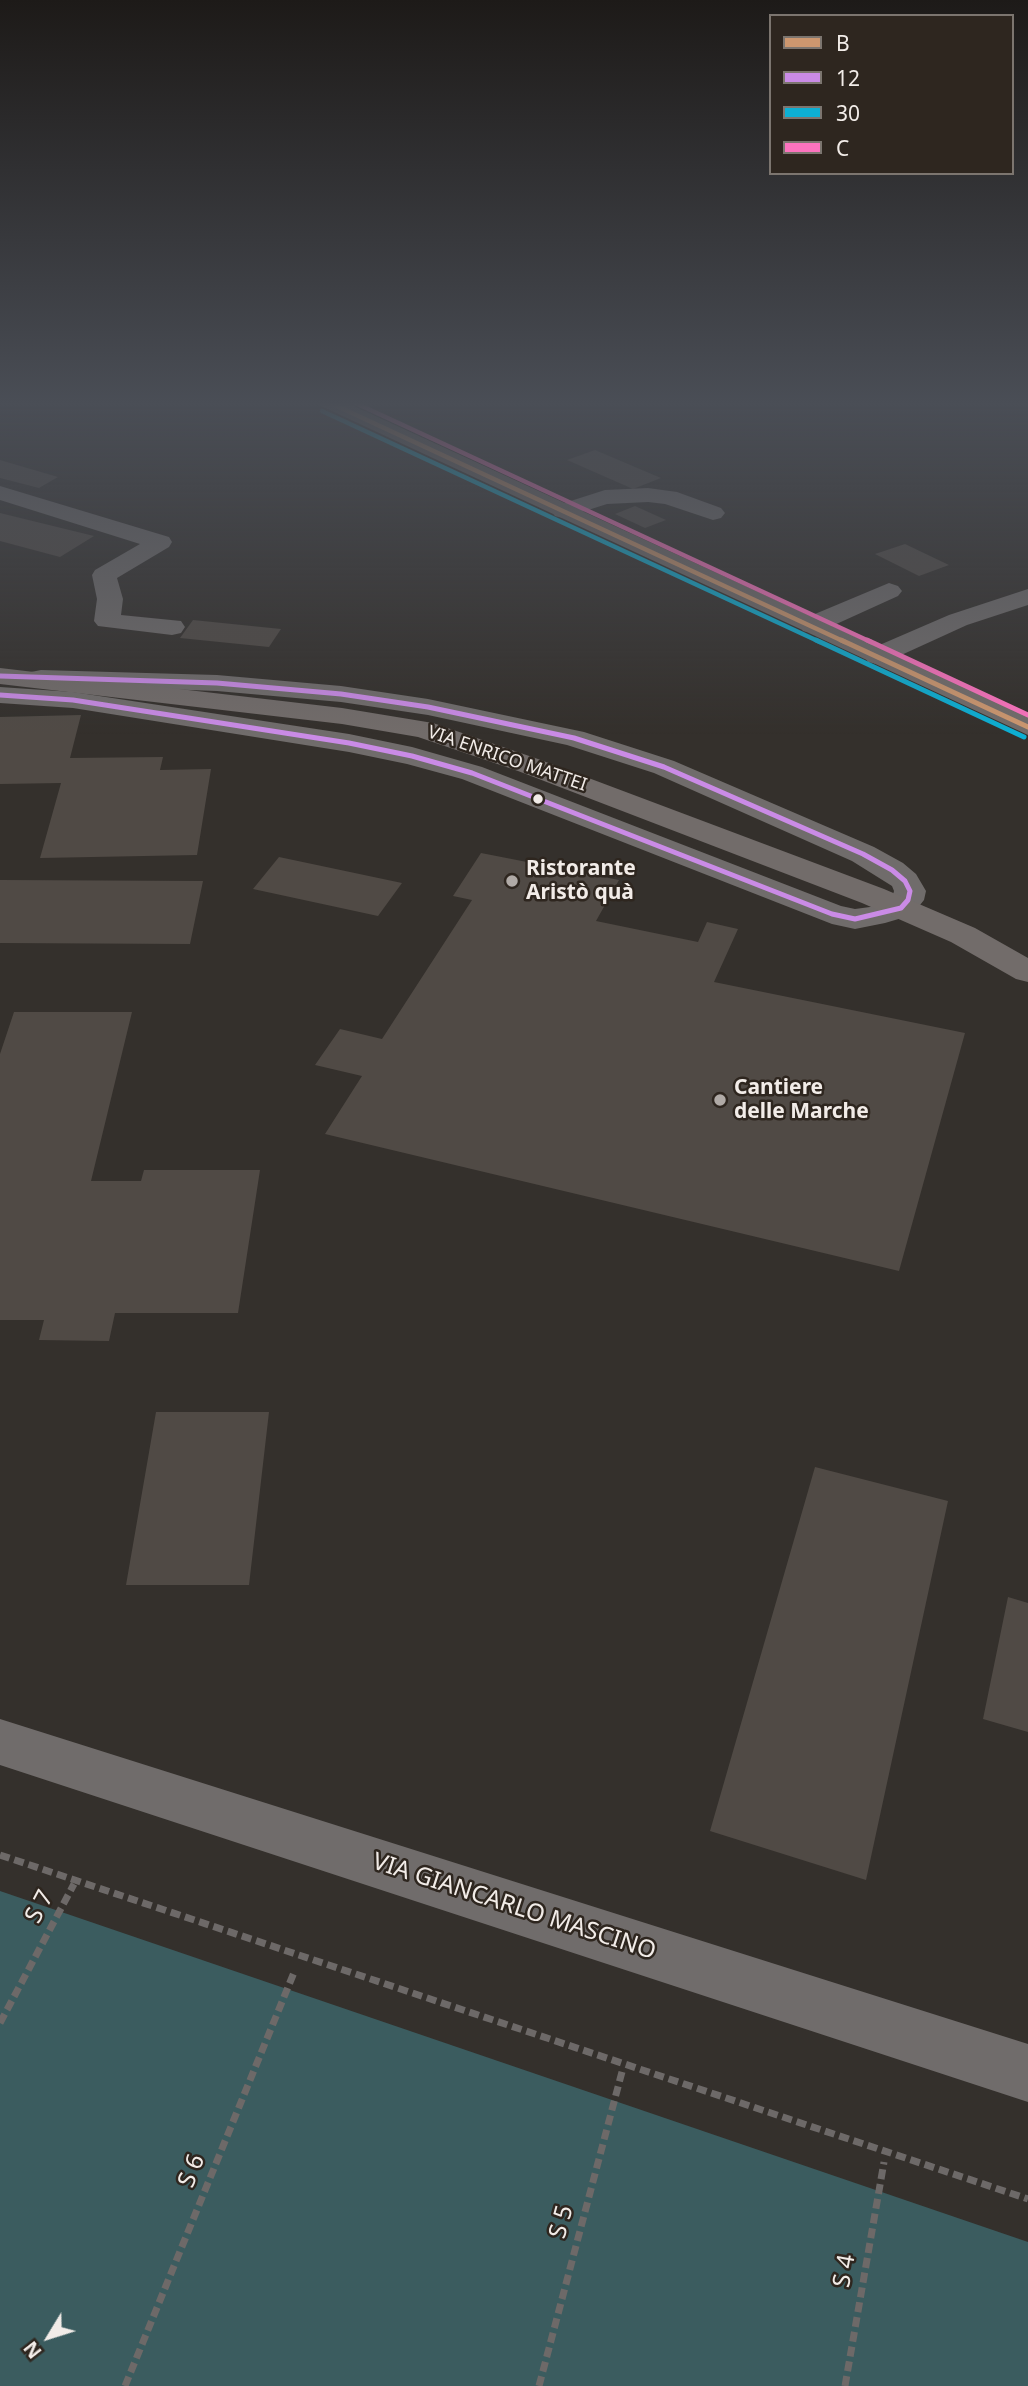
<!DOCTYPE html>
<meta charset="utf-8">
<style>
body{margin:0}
#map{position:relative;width:1028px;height:2386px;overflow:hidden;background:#34302c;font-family:"Noto Sans",sans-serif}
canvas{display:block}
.legend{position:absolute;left:769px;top:14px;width:245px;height:161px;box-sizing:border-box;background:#2e261f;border:2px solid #7c756f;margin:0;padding:9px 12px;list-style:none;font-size:21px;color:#f2ece8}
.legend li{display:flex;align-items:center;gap:14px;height:35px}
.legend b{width:35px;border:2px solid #7c756f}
.north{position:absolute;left:14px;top:2302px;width:70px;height:70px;-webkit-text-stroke:5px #2e261f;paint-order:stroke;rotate:232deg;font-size:19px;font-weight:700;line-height:28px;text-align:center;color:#f2ece8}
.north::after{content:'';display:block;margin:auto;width:24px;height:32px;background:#f2ece8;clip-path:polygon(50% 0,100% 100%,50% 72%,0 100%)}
</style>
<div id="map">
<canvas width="1028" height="2386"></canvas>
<ul class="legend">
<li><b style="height:9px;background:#cd976f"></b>B</li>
<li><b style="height:9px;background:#ca8be6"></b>12</li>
<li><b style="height:9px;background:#0dafd3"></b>30</li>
<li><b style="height:9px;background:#fc73be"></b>C</li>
</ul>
<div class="north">N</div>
</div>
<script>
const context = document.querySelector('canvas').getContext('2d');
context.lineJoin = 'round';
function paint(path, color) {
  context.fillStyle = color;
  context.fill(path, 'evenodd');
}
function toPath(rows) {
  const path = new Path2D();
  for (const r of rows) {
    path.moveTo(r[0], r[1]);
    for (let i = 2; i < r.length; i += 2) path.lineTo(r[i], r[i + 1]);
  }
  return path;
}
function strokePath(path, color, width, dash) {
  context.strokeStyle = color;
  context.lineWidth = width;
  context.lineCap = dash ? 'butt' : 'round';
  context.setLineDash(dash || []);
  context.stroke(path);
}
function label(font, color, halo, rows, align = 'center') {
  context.font = font + ' "Noto Sans",sans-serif';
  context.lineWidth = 5;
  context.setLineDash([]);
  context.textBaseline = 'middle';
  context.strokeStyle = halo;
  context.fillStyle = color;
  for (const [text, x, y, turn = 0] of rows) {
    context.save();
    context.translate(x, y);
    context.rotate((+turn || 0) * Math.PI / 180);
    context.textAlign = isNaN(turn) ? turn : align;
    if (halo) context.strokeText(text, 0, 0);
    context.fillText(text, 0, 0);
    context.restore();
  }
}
const water = toPath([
 [0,1891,1028,2242,1028,2386,0,2386]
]);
const building = toPath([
 [595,450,661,478,633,489,567,460],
 [0,460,58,477,39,488,0,478],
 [635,506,666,520,645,528,615,514],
 [0,513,94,536,60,557,0,541],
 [905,544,949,565,919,576,875,554],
 [193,620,281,629,269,647,180,638],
 [81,715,70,758,163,757,160,770,211,769,197,855,40,858,61,783,0,784,0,717],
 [481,853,619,880,596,921,698,942,707,922,738,929,714,982,965,1033,899,1271,325,1134,362,1076,315,1065,340,1029,382,1039,472,900,453,896],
 [279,857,402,883,378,916,253,889],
 [0,880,203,881,190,944,0,943],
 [14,1012,132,1012,91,1181,141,1181,144,1170,260,1170,238,1313,115,1313,109,1341,39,1340,44,1320,0,1320,0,1054],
 [156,1412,269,1412,249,1585,126,1585],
 [815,1467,948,1501,866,1880,710,1831],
 [1008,1597,1028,1603,1028,1732,983,1719]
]);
const path = toPath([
 [0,1855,1028,2199],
 [0,2023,74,1884],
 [125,2386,295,1970],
 [539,2386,623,2068],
 [845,2386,884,2162]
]);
const minor = toPath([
 [0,486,169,537,172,542,169,547,117,578,123,599,121,615,181,621,185,627,181,633,172,635,98,626,94,621,97,599,92,575,95,570,140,544,0,500,0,486],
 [648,488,677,492,721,508,725,513,721,518,713,520,665,504,648,502,607,504,563,518,555,516,551,511,555,506,605,490,648,488],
 [889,583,898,586,902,591,898,596,821,631,812,633,803,631,799,625,803,619,889,583],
 [1028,589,1028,605,967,625,886,662,877,664,868,662,864,656,868,650,949,615,1028,589],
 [41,670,217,675,341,686,428,699,584,732,674,761,874,847,903,863,916,874,926,891,924,900,912,915,885,923,855,929,832,924,462,779,407,764,349,752,73,708,0,703,0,687,73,692,349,734,412,747,482,767,841,906,855,909,870,907,892,898,894,891,892,886,852,861,654,773,567,745,428,715,341,702,217,691,31,684,27,678,31,672,41,670],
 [0,1719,1028,2044,1028,2102,0,1765,0,1719]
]);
const major = toPath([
 [316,401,343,401,1028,716,1028,735,319,405,316,401],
 [0,668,342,708,433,723,538,759,884,889,975,928,1028,958,1028,982,1016,979,951,942,862,903,518,771,418,737,342,724,0,684,0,668]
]);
const bus1Far1 = toPath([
 [326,401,845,642]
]);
const bus1 = toPath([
 [841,640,1028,727]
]);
const bus2 = toPath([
 [0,676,217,683,341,694,428,707,574,738,664,767,863,854,892,870,905,881,910,891,908,900,901,908,855,919,832,914,472,773,412,756,349,743,73,700,0,695]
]);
const bus3Far1 = toPath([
 [322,411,820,642]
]);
const bus3 = toPath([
 [816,640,1024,737]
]);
const bus4Far1 = toPath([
 [351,401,871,642]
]);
const bus4 = toPath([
 [867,640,1028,715]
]);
const markers = [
 [538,799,6,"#f2ece8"],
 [512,881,7,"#b0aaa6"],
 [720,1100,7,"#b0aaa6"]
];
const farStreetnames = [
 ["VIA ENRICO MATTEI",507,759,19]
];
const poiNames = [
 ["Ristorante",526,869],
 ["Aristò quà",526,893],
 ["Cantiere",734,1088],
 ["delle Marche",734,1112]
];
const nearStreetnames = [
 ["S 7",40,1907,-62],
 ["VIA GIANCARLO MASCINO",514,1907,18],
 ["S 6",192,2171,-68],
 ["S 5",562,2222,-75],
 ["S 4",845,2271,-80]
];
paint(water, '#3b5c5f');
paint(building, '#504a45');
strokePath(path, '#6d6968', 7, [10, 5]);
paint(minor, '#706c6b');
paint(major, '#726c6a');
strokePath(bus1Far1, '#cd976f', 4.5);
strokePath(bus1, '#cd976f', 5);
strokePath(bus2, '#ca8be6', 5);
strokePath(bus3Far1, '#0dafd3', 4.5);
strokePath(bus3, '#0dafd3', 5);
strokePath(bus4Far1, '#fc73be', 4.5);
strokePath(bus4, '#fc73be', 5);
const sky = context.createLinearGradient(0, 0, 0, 735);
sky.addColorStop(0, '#1d1a18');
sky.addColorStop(0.55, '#4a4e56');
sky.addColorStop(1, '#4a4e5600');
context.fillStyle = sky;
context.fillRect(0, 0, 1028, 735);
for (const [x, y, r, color] of markers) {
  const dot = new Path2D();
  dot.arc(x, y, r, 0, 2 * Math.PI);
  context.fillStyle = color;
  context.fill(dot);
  strokePath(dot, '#2e261f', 2.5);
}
label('18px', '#f2ece8', '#2e261f', farStreetnames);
label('bold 21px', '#f2ece8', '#2e261f', poiNames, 'left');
label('24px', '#f2ece8', '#2e261f', nearStreetnames);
</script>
